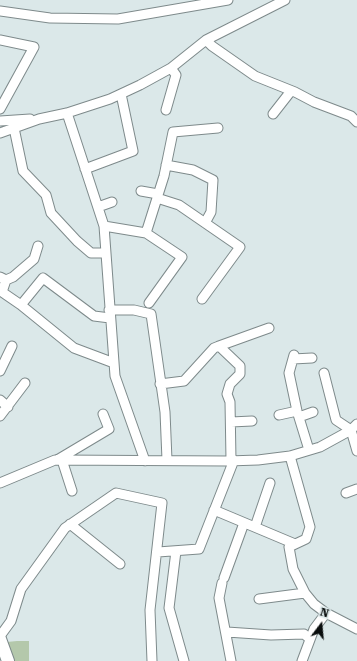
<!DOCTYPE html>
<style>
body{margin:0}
#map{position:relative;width:357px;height:661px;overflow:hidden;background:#dbe8e9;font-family:"Roboto Serif",serif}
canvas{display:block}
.north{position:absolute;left:301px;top:605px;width:40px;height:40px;-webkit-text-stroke:3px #dbe8e9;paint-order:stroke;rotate:16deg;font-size:11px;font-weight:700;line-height:16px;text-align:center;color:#090d0d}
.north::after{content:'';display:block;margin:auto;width:14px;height:18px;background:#090d0d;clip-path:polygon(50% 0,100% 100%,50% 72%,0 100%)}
</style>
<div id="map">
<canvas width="357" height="661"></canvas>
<div class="north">N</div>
</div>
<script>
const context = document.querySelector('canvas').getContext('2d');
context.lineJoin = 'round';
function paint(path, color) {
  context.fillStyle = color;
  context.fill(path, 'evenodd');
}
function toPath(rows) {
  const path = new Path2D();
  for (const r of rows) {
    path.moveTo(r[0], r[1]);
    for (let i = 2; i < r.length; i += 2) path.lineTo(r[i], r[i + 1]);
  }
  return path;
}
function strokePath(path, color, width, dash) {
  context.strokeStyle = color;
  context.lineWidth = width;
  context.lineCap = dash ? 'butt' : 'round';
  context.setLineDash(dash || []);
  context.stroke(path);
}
const green = toPath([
 [17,641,29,641,29,661,12,661,7,642]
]);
const street = toPath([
 [0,11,50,18,118,19,228,0],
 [0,40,34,47,0,109],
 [206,40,212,46,255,76,295,92,314,102,351,116,357,122],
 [166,110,176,75,171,68],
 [67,113,104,226,115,376,145,461],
 [273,114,291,91],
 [0,121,30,119],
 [14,128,23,171,46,195,51,213,77,241,91,253,105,253],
 [0,133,39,119,67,113,110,99,140,85,171,68,206,40,285,0],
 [166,165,193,170,213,180,211,212,205,223],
 [85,169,133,151,121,94],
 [141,191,158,194],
 [157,198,179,205,240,247,202,299],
 [98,207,112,202],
 [104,226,146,233,182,257,149,303],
 [146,233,164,176,173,132,218,128],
 [0,277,6,280,2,292,21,305],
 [6,280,13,277,34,259,38,246],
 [109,310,134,310,151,314,165,412,167,460],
 [110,318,94,316,43,278,21,305,74,348,114,363],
 [294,355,289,373,297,411,309,450],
 [293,359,312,358],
 [0,371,12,346],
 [324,373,336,420,351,430,357,451],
 [160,384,184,381,214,348,219,346],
 [0,400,8,407],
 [279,415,297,411],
 [0,416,25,383],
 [299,417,313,412],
 [231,422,252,421],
 [290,456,310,527,306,539,289,547,293,569,305,593,314,604,326,613,314,629,302,661],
 [57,460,109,429,103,414],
 [62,460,72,491],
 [231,460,230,402,227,394,230,384,240,374,240,366,219,346,269,328],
 [0,483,55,460,228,461,258,460,290,456,320,447,351,430,357,424],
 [346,493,357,489],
 [214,510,295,544],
 [70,524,120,564],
 [255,527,270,483],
 [176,551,169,608,184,661],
 [158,552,199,549,234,460],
 [224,578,244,523],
 [222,583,219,598,231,661],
 [259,599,305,593],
 [326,613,357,629],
 [227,632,271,635,304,634,310,639],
 [0,636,11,621,21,589,65,528,116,493,162,503,150,610,152,661]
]);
const secondary = toPath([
 [0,639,8,661]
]);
paint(green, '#b4c8ab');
strokePath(street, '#7e8a8b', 11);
strokePath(secondary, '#7e8a8b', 14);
strokePath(street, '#fff', 9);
strokePath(secondary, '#fff', 12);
</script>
